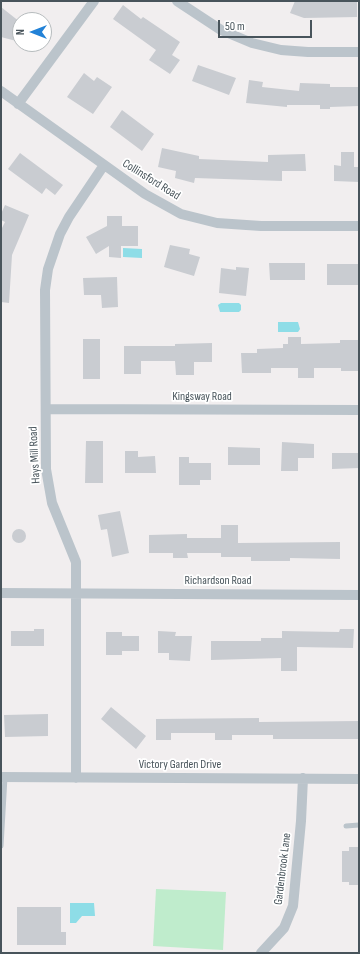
<!DOCTYPE html>
<style>
body{margin:0}
#map{position:relative;width:360px;height:954px;overflow:hidden;background:#f1eeef;font-family:"Sofia Sans Condensed",sans-serif}
canvas{display:block}
.frame{position:absolute;inset:0;border:2px solid #48545b;pointer-events:none}
.north{position:absolute;left:12px;top:12px;width:40px;height:40px;box-sizing:border-box;background:#fff;border:1px solid #b6bbbd;border-radius:50%;rotate:270deg;font-size:11px;font-weight:700;line-height:16px;text-align:center;color:#48545b}
.north::after{content:'';display:block;margin:auto;width:14px;height:18px;background:#2282d7;clip-path:polygon(50% 0,100% 100%,50% 72%,0 100%)}
.scale{position:absolute;left:218px;top:20px;width:94px;height:18px;box-sizing:border-box;border:2px solid #48545b;border-top:0;padding-left:5px;font-size:12px;line-height:14px;white-space:nowrap;color:#48545b;-webkit-text-stroke:3px #fff;paint-order:stroke}
</style>
<div id="map">
<canvas width="360" height="954"></canvas>
<div class="frame"></div>
<div class="north">N</div>
<div class="scale">50 m</div>
</div>
<script>
const context = document.querySelector('canvas').getContext('2d');
context.lineJoin = 'round';
function paint(path, color) {
  context.fillStyle = color;
  context.fill(path, 'evenodd');
}
function toPath(rows) {
  const path = new Path2D();
  for (const r of rows) {
    if (r.length === 3) {
      path.moveTo(r[0] + r[2], r[1]);
      path.arc(r[0], r[1], r[2], 0, 2 * Math.PI);
      continue;
    }
    path.moveTo(r[0], r[1]);
    for (let i = 2; i < r.length; i += 2) path.lineTo(r[i], r[i + 1]);
  }
  return path;
}
function strokePath(path, color, width, dash) {
  context.strokeStyle = color;
  context.lineWidth = width;
  context.lineCap = dash ? 'butt' : 'round';
  context.setLineDash(dash || []);
  context.stroke(path);
}
function label(font, color, halo, rows, align = 'center') {
  context.font = font + ' "Sofia Sans Condensed",sans-serif';
  context.lineWidth = 3.5;
  context.setLineDash([]);
  context.textBaseline = 'middle';
  context.strokeStyle = halo;
  context.fillStyle = color;
  for (const [text, x, y, turn = 0] of rows) {
    context.save();
    context.translate(x, y);
    context.rotate((+turn || 0) * Math.PI / 180);
    context.textAlign = isNaN(turn) ? turn : align;
    if (halo) context.strokeText(text, 0, 0);
    context.fillText(text, 0, 0);
    context.restore();
  }
}
const green = toPath([
 [156,889,226,892,223,950,153,946]
]);
const water = toPath([
 [123,248,142,249,142,258,123,257],
 [221,303,239,303,241,305,241,310,239,312,220,312,218,305],
 [278,322,298,322,300,329,298,332,278,332],
 [70,903,94,903,95,916,82,916,76,923,70,923]
]);
const building = toPath([
 [295,1,357,1,357,17,304,18,290,13],
 [123,5,141,19,143,17,180,42,172,55,180,60,170,74,149,60,156,50,113,19],
 [1,7,20,22,20,42,1,37],
 [198,65,236,78,229,95,192,81],
 [84,73,94,81,97,77,112,87,93,114,67,97],
 [249,80,263,82,262,87,299,91,300,83,330,84,330,87,359,87,359,106,330,107,330,109,320,109,320,105,287,105,287,107,246,103],
 [122,110,154,134,142,151,110,127],
 [162,148,199,156,199,159,268,162,268,155,305,154,306,171,282,171,282,181,195,178,194,183,175,178,176,171,158,167],
 [341,152,354,152,354,167,359,167,359,182,334,181,334,165,341,166],
 [20,153,63,185,55,195,46,188,42,194,8,169],
 [5,205,29,215,12,255,9,303,1,302,1,230,5,222,1,220,1,214],
 [107,216,122,216,122,226,138,226,138,246,121,246,121,258,109,257,109,246,96,254,86,237,107,226],
 [170,245,190,249,189,254,200,257,194,276,164,267],
 [269,263,305,263,305,280,270,280],
 [327,264,359,264,359,285,327,285],
 [236,267,249,268,246,296,219,293,221,268,236,270],
 [117,277,118,307,102,308,101,295,84,295,83,278],
 [288,337,301,337,301,344,340,343,340,340,359,340,359,371,341,371,341,368,314,368,314,378,298,378,298,368,271,368,271,373,242,373,241,353,257,353,257,349,283,348,283,344,288,344],
 [83,339,100,339,100,379,83,379],
 [212,343,212,362,194,362,194,375,176,375,175,361,141,361,141,374,124,374,124,346,175,346,175,344],
 [86,441,103,441,103,483,85,483],
 [282,442,314,444,314,458,298,458,298,471,281,471],
 [228,447,260,448,260,465,228,465],
 [125,451,138,451,138,457,155,456,156,473,125,473],
 [332,453,359,453,359,468,332,469],
 [179,457,189,457,189,463,211,463,211,480,200,480,200,485,179,485],
 [120,511,129,553,112,557,107,529,101,530,98,515],
 [221,525,238,525,238,543,340,542,340,559,290,558,290,561,251,561,251,557,221,557,221,553,187,553,188,558,173,558,173,553,149,553,149,535,187,534,187,538,221,538],
 [19,536,7],
 [34,629,44,629,44,646,11,646,11,631,34,631],
 [340,629,354,629,353,648,297,647,297,671,281,671,281,658,211,660,211,641,261,641,261,638,282,638,282,631,339,632],
 [158,631,176,632,175,636,192,636,190,661,169,660,169,653,158,653],
 [106,632,122,632,122,636,139,636,139,651,122,651,122,655,106,655],
 [111,707,146,736,136,749,101,719],
 [48,714,48,736,5,737,4,715],
 [259,718,259,722,359,721,359,739,273,739,273,735,232,735,232,740,215,740,215,733,171,733,171,740,156,740,156,719],
 [349,847,359,847,359,885,349,885,349,882,342,882,342,851,349,851],
 [17,907,61,907,61,932,66,932,66,945,17,945]
]);
const lane = toPath([
 [346,826,359,825],
 [1,846,5,777]
]);
const street = toPath([
 [177,1,221,30,252,43,281,50,308,52,359,52],
 [1,91,145,194,181,214,217,223,261,226,359,226],
 [18,104,94,1],
 [46,409,359,410],
 [1,593,359,595],
 [1,777,359,779],
 [76,778,76,562,52,503,46,469,45,290,48,269,60,234,69,217,104,165],
 [261,953,284,928,293,906,301,821,303,778]
]);
const streetNames = [
 ["Collinsford Road",151,180,32],
 ["Kingsway Road",202,397],
 ["Hays Mill Road",35,455,-93],
 ["Richardson Road",218,581],
 ["Victory Garden Drive",180,765],
 ["Gardenbrook Lane",283,869,-83]
];
paint(green, '#bfeccc');
paint(water, '#8edde7');
paint(building, '#c9ccd1');
strokePath(lane, '#bbc4cb', 5);
strokePath(street, '#bbc4cb', 10);
label('12px', '#48545b', '#fff', streetNames);
</script>
